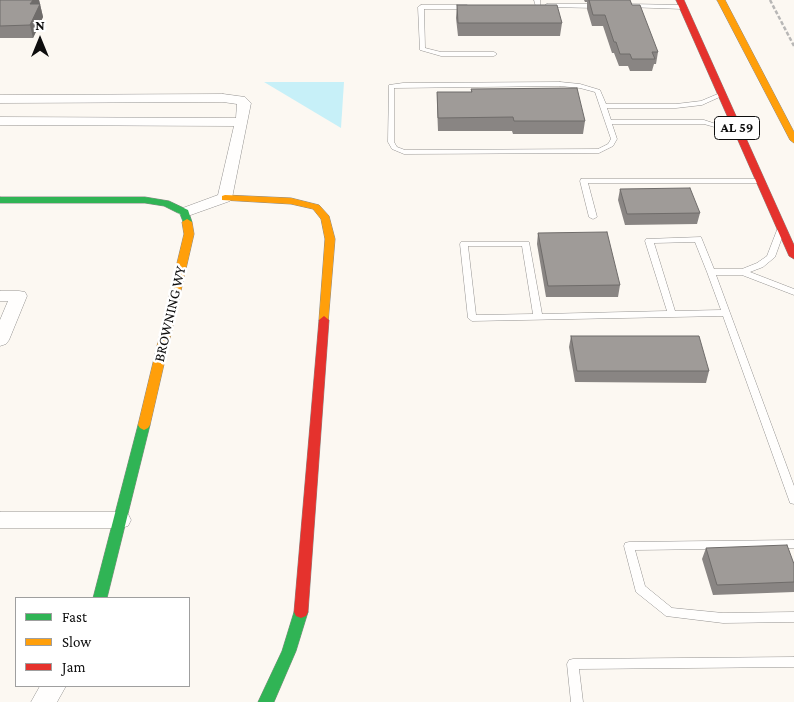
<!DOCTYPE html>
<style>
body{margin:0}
#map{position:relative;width:794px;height:702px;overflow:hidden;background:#fcf8f2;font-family:"Crimson Pro",serif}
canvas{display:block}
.legend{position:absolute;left:15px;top:597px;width:175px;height:90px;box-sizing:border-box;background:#fff;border:1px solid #9f9f9f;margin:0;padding:6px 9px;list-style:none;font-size:15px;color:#0e0e0e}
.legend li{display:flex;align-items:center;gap:10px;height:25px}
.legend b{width:25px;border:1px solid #9f9f9f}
.north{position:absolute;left:15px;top:15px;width:50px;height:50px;-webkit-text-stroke:4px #fff;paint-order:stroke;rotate:0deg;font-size:14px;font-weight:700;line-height:20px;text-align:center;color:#0e0e0e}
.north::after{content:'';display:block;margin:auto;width:18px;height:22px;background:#0e0e0e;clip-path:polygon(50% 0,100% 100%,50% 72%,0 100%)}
</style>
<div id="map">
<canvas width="794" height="702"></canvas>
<ul class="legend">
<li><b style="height:6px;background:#30b455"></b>Fast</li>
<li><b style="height:6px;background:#ff9f0a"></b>Slow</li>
<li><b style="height:6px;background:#e5322d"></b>Jam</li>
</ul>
<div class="north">N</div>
</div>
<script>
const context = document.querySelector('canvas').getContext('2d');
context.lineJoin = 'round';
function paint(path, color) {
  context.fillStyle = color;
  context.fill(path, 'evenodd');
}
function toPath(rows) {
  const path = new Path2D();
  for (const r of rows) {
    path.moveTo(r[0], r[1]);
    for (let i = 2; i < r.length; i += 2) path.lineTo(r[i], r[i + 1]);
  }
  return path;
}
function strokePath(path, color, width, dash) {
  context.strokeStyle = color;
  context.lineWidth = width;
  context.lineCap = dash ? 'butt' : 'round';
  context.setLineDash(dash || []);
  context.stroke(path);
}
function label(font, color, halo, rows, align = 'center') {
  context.font = font + ' "Crimson Pro",serif';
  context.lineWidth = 5;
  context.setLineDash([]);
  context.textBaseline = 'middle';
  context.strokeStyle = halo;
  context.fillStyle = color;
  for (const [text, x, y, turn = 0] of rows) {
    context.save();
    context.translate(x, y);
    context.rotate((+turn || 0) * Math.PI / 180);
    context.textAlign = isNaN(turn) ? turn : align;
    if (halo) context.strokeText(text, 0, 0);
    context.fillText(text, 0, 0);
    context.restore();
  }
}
const water = toPath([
 [264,82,344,82,341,128]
]);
const path = toPath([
 [770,0,794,46]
]);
const lane = toPath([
 [534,0,540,0,540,7,536,7,534,0],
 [547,4,597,4,600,6,597,8,545,7,545,5,547,4],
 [628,4,683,5,686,7,683,9,626,7,626,5,628,4],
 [421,5,467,5,470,7,467,9,424,9,425,48,441,52,494,52,497,54,494,56,441,56,420,50,418,7,421,5],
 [560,82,580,84,600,90,606,104,676,104,701,101,720,93,724,93,724,95,702,105,676,108,607,108,611,120,704,120,722,126,741,136,738,138,718,128,704,124,612,124,617,139,613,146,599,153,404,154,392,149,388,142,389,85,403,83,560,82],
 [560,86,580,88,595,92,611,139,608,144,598,149,405,150,397,147,394,142,394,88,560,86],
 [581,179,761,179,765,181,761,183,588,183,597,217,593,219,589,217,580,181,581,179],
 [777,230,783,230,784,232,775,257,763,267,750,272,794,289,794,295,742,275,716,275,794,486,794,504,790,503,789,500,723,316,472,321,468,318,460,244,461,242,529,242,542,314,667,311,645,241,646,239,701,237,714,269,742,269,757,263,767,256,777,230],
 [695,242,707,272,721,310,675,311,654,243,695,242],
 [468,246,522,246,533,314,476,315,468,246],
 [794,540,794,548,635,550,645,586,672,608,723,613,794,612,794,622,723,623,666,616,636,592,624,546,625,543,629,542,794,540],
 [794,657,794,667,579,669,583,702,571,702,567,664,569,660,573,659,794,657]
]);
const street = toPath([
 [223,94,245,97,251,103,232,198,230,201,185,217,180,215,177,212,180,209,218,195,234,126,0,125,0,117,236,118,237,104,223,102,0,103,0,95,223,94],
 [0,291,19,291,25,292,27,296,9,340,6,344,0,346,0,320,8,301,0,301,0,291],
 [0,512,121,512,128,514,131,520,128,526,121,528,0,528,0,512],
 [40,686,66,686,57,702,31,702,40,686]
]);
const fast = toPath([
 [0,197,145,197,169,201,188,210,192,222,190,224,184,224,180,214,164,206,145,203,0,203,0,197],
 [144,420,148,422,150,425,107,598,93,598,138,425,140,422,144,420],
 [301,606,306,608,308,612,296,651,274,702,258,702,282,651,294,612,296,608,301,606]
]);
const slow = toPath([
 [717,0,725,0,794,132,794,143,790,140,717,0],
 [225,195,291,198,319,205,329,216,335,239,328,323,320,323,319,320,325,239,321,219,313,209,291,204,222,200,222,196,225,195],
 [187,219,192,222,194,234,150,425,148,428,144,430,140,428,138,425,184,234,182,222,187,219]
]);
const jam = toPath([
 [676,0,684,0,794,245,794,259,789,256,676,0],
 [324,316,329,320,308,612,306,616,301,618,296,616,294,612,319,320,324,316]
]);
const wall = toPath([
 [0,0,39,0,43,17,33,38,0,38],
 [584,0,630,0,632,5,658,52,656,64,654,64,652,71,630,71,628,66,619,66,614,53,612,53,603,26,592,26,587,9,587,2,585,2],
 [457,5,562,23,560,36,458,36,456,18],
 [471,89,585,121,583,134,513,134,512,131,438,131,437,105,437,92,471,92],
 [620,189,700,213,697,224,625,225,618,200],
 [538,233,620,285,618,297,546,297,537,244],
 [571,336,709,371,706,383,575,382,569,347],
 [706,548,794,564,794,592,713,595,702,559]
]);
const shadedWall = toPath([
 [33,0,39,0,43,17,33,38,30,25,30,4]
]);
const building = toPath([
 [0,0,33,0,30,4,40,4,30,25,0,26,0,0],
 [589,0,630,0,632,5,640,5,658,52,652,52,655,59,632,59,630,54,620,54,616,42,614,42,605,15,593,15,589,0],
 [457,5,557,5,562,23,458,23,457,5],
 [577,88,585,121,514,121,513,117,438,118,437,92,472,92,471,89,577,88],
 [690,188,700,213,627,214,620,189,690,188],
 [607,232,620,285,548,286,538,233,607,232],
 [571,336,699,336,709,371,577,371,571,336],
 [787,545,794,564,794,582,717,585,706,548,787,545]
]);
const shields = [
 [737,128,45]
];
const shieldNames = [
 ["AL 59",737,128]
];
const streetNames = [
 ["BROWNING WY",170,314,-77]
];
paint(water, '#c7f0f8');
strokePath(lane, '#959391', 1);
strokePath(street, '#959391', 1);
strokePath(fast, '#8c8a87', 1);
strokePath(slow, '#8c8a87', 1);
strokePath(jam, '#8c8a87', 1);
strokePath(path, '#b8b7b6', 2.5, [4, 2]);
paint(lane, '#fffefd');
paint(street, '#fffefd');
paint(fast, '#30b455');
paint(slow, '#ff9f0a');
paint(jam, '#e5322d');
paint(wall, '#898583');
paint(shadedWall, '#6f6c6a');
paint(building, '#9f9b98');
strokePath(building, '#6f6c6a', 1);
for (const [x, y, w] of shields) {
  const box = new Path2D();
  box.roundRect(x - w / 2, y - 11.5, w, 23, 4);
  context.fillStyle = '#fff';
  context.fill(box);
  strokePath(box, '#0e0e0e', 1);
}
label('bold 14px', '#0e0e0e', null, shieldNames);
label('15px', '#0e0e0e', '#fff', streetNames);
</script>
